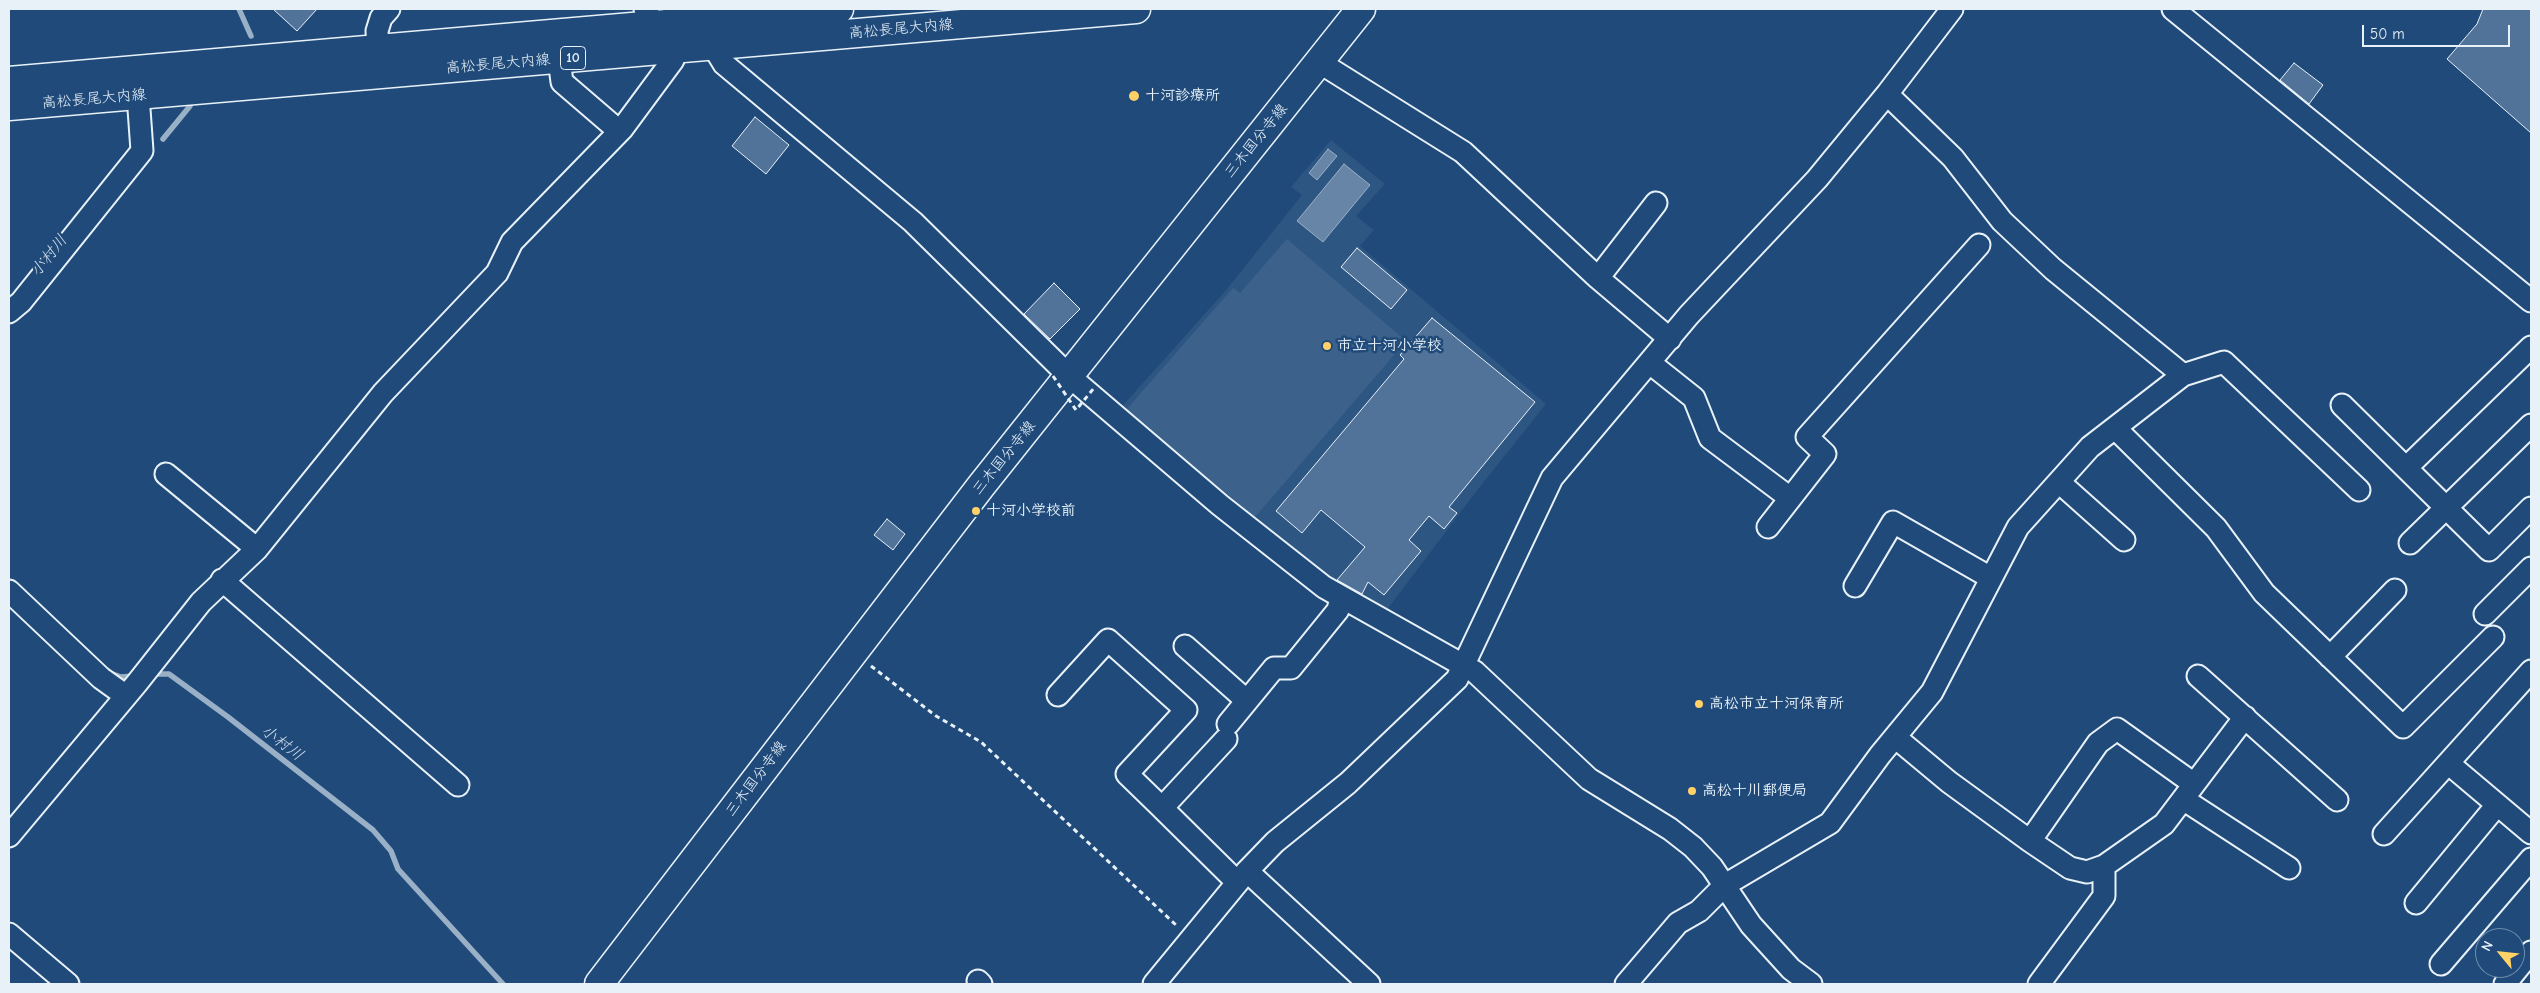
<!DOCTYPE html>
<meta charset="utf-8">
<style>
body{margin:0}
#map{position:relative;width:2540px;height:993px;overflow:hidden;background:#1f4a7a;font-family:"Comic Neue",sans-serif}
canvas{display:block}
.frame{position:absolute;inset:0;border:10px solid #e8f1f8;pointer-events:none}
.north{position:absolute;left:2475px;top:928px;width:50px;height:50px;box-sizing:border-box;background:#1f4a7a;border:1px solid #6f8dac;border-radius:50%;rotate:298deg;font-size:14px;font-weight:700;line-height:20px;text-align:center;color:#e8f1f8}
.north::after{content:'';display:block;margin:auto;width:18px;height:22px;background:#ffd166;clip-path:polygon(50% 0,100% 100%,50% 72%,0 100%)}
.scale{position:absolute;left:2362px;top:25px;width:148px;height:22px;box-sizing:border-box;border:2px solid #e8f1f8;border-top:0;padding-left:6px;font-size:15px;line-height:18px;white-space:nowrap;color:#e8f1f8;-webkit-text-stroke:4px #1f4a7a;paint-order:stroke}
</style>
<div id="map">
<canvas width="2540" height="993"></canvas>
<div class="frame"></div>
<div class="north">N</div>
<div class="scale">50 m</div>
</div>
<script>
const context = document.querySelector('canvas').getContext('2d');
context.lineJoin = 'round';
function paint(path, color) {
  context.fillStyle = color;
  context.fill(path, 'evenodd');
}
function toPath(rows) {
  const path = new Path2D();
  for (const r of rows) {
    path.moveTo(r[0], r[1]);
    for (let i = 2; i < r.length; i += 2) path.lineTo(r[i], r[i + 1]);
  }
  return path;
}
function strokePath(path, color, width, dash) {
  context.strokeStyle = color;
  context.lineWidth = width;
  context.lineCap = dash ? 'butt' : 'round';
  context.setLineDash(dash || []);
  context.stroke(path);
}
function label(font, color, halo, rows, align = 'center') {
  context.font = font + ' "Comic Neue","Klee One",sans-serif';
  context.lineWidth = 5;
  context.setLineDash([]);
  context.textBaseline = 'middle';
  context.strokeStyle = halo;
  context.fillStyle = color;
  for (const [text, x, y, turn = 0] of rows) {
    context.save();
    context.translate(x, y);
    context.rotate((+turn || 0) * Math.PI / 180);
    context.textAlign = isNaN(turn) ? turn : align;
    if (halo) context.strokeText(text, 0, 0);
    context.fillText(text, 0, 0);
    context.restore();
  }
}
const built = toPath([
 [1331,140,1385,184,1356,216,1374,230,1360,246,1546,404,1475,493,1383,615,1332,584,1118,411,1227,289,1302,195,1291,187]
]);
const green = toPath([
 [1287,239,1406,341,1255,517,1126,410,1233,288,1240,293]
]);
const water = toPath([
 [1328,149,1337,156,1317,180,1309,173,1328,149],
 [1344,164,1370,185,1323,242,1297,221,1344,164]
]);
const stream = toPath([
 [239,9,251,36],
 [163,139,190,106],
 [107,672,121,677,134,676],
 [151,674,169,674,228,717,373,830,391,851,398,869,503,984]
]);
const building = toPath([
 [273,9,317,9,297,31,273,9],
 [2483,9,2531,9,2531,133,2447,59,2477,24,2483,9],
 [2294,63,2323,85,2309,104,2280,80,2294,63],
 [755,117,789,145,766,174,732,146,755,117],
 [1357,248,1407,290,1391,309,1341,267,1357,248],
 [1054,283,1080,309,1050,339,1024,314,1054,283],
 [1432,318,1535,402,1449,507,1457,513,1444,529,1429,516,1409,540,1421,551,1384,595,1368,582,1362,594,1337,580,1365,547,1321,510,1302,533,1276,511,1404,359,1400,355,1432,318],
 [887,519,905,534,893,550,874,535,887,519]
]);
const path = toPath([
 [871,666,936,716,981,742,1176,925]
]);
const minor = toPath([
 [645,9,655,25,656,39],
 [2173,9,2531,301],
 [709,33,713,46,724,64,913,222,1069,376,1220,505,1324,587,1475,672,1589,779,1670,829,1693,847,1712,867,1751,925,1791,969,1811,984],
 [378,49,377,31,381,18,389,9],
 [559,59,562,82,619,131],
 [1319,62,1463,152,1598,278,1670,339],
 [1887,94,1953,158,2002,221,2053,269,2183,375,2224,362,2359,490],
 [1598,278,1656,203],
 [9,312,21,302,142,151,138,95],
 [1650,363,1694,398,1710,438,1790,498],
 [2342,405,2489,550,2531,508],
 [2115,428,2216,528,2264,593,2403,727,2493,637],
 [2406,468,2531,347],
 [166,474,257,549],
 [2059,482,2124,540],
 [1768,527,1825,454,1807,437,1979,245],
 [2410,543,2531,425],
 [222,580,458,785],
 [1855,586,1893,522,1991,578],
 [9,591,101,678,126,696],
 [2485,614,2531,568],
 [1185,646,1247,701],
 [2330,657,2395,590],
 [2198,676,2337,800],
 [1058,695,1108,640,1186,710,1127,774,1162,808,1226,739],
 [1228,724,1274,668,1291,668,1338,610,1341,597],
 [1895,737,1949,782,2030,841,2070,868,2087,872,2104,866,2164,824,2245,717],
 [2448,763,2531,833],
 [2183,799,2289,868],
 [1162,808,1237,882],
 [2384,834,2531,671],
 [9,836,137,683,201,602,257,549,383,393,497,273,512,242,622,129,673,60,670,49,674,9],
 [2030,841,2098,743,2117,729,2194,784],
 [1247,871,1369,984],
 [2416,903,2497,805],
 [9,934,68,984],
 [2441,964,2531,859],
 [978,981,981,984],
 [1154,984,1247,871,1275,842,1348,783,1457,679,1552,478,1689,315,1817,179,1887,94,1952,9],
 [1626,984,1678,923,1699,911,1725,885,1830,823,1880,755,1932,692,2018,527,2090,447,2183,375],
 [2039,984,2104,896,2104,866],
 [2505,984,2531,952]
]);
const primary = toPath([
 [9,81,839,9],
 [9,106,1136,9],
 [599,984,981,486,1361,9]
]);
const pathBridge = toPath([
 [1053,376,1076,410,1094,388]
]);
const markers = [
 [1134,96,6,"#ffd166"],
 [1327,346,5,"#ffd166"],
 [976,511,5,"#ffd166"],
 [1699,704,5,"#ffd166"],
 [1692,791,5,"#ffd166"]
];
const shields = [
 [573,58,25]
];
const shieldNames = [
 ["10",573,58]
];
const streetNames = [
 ["高松長尾大内線",901,29,-5],
 ["高松長尾大内線",498,64,-5],
 ["高松長尾大内線",94,99,-5],
 ["三木国分寺線",1256,141,-51],
 ["三木国分寺線",1004,458,-51],
 ["三木国分寺線",756,779,-53]
];
const poiNames = [
 ["十河診療所",1145,96],
 ["市立十河小学校",1337,346],
 ["十河小学校前",986,511],
 ["高松市立十河保育所",1709,704],
 ["高松十川郵便局",1702,791]
];
const waterNames = [
 ["小村川",49,256,-51],
 ["小村川",282,743,37]
];
paint(built, '#2e5683');
paint(green, '#3c628c');
paint(water, '#6685a7');
strokePath(water, '#9ab0c7', 1);
strokePath(stream, '#9ab0c7', 5.5);
paint(building, '#517399');
strokePath(building, '#e8f1f8', 1);
strokePath(minor, '#e8f1f8', 25);
strokePath(primary, '#e8f1f8', 31);
strokePath(path, '#e8f1f8', 3, [5, 4]);
strokePath(minor, '#1f4a7a', 21);
strokePath(primary, '#1f4a7a', 28);
strokePath(pathBridge, '#e8f1f8', 3, [5, 4]);
for (const [x, y, r, color] of markers) {
  const dot = new Path2D();
  dot.arc(x, y, r, 0, 2 * Math.PI);
  context.fillStyle = color;
  context.fill(dot);
  strokePath(dot, '#1f4a7a', 2);
}
for (const [x, y, w] of shields) {
  const box = new Path2D();
  box.roundRect(x - w / 2, y - 11.5, w, 23, 4);
  context.fillStyle = '#1f4a7a';
  context.fill(box);
  strokePath(box, '#e8f1f8', 1);
}
label('bold 14px', '#e8f1f8', null, shieldNames);
label('15px', '#e8f1f8', '#1f4a7a', streetNames);
label('bold 15px', '#e8f1f8', '#1f4a7a', poiNames, 'left');
label('italic 16px', '#d4e1ec', '#1f4a7a', waterNames);
</script>
